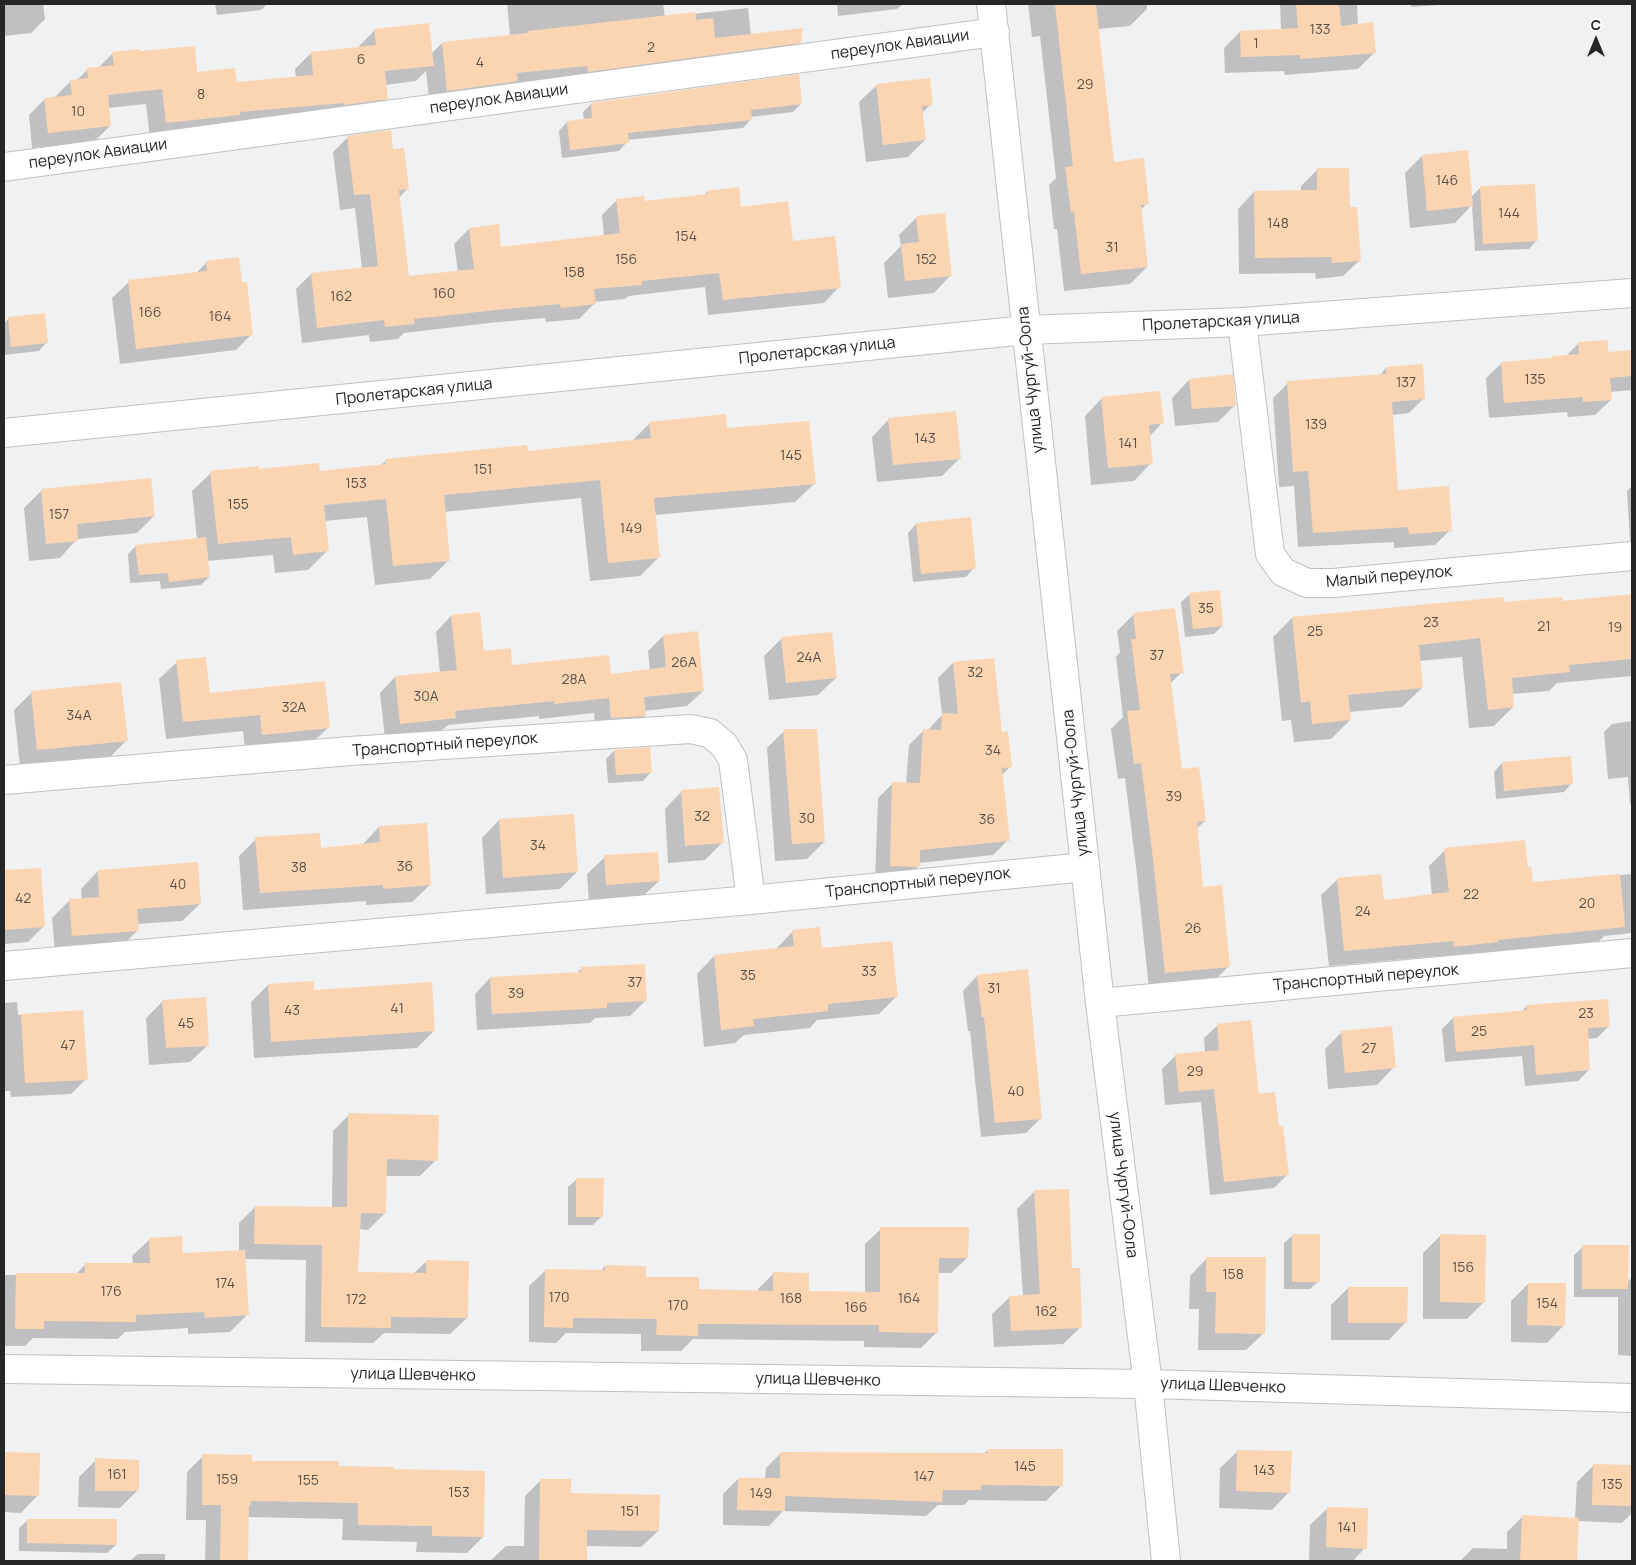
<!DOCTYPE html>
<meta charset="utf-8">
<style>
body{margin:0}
#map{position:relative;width:1636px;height:1565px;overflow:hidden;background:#f0f1f3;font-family:Manrope,sans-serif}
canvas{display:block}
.frame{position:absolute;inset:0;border:5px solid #252626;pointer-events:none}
.north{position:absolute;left:1571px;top:15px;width:50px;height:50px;-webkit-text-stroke:4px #fefeff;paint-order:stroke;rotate:0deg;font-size:14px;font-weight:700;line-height:20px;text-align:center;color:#252626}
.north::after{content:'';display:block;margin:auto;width:18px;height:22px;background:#252626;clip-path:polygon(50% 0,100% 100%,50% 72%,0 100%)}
</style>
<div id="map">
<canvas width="1636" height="1565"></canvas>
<div class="frame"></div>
<div class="north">С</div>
</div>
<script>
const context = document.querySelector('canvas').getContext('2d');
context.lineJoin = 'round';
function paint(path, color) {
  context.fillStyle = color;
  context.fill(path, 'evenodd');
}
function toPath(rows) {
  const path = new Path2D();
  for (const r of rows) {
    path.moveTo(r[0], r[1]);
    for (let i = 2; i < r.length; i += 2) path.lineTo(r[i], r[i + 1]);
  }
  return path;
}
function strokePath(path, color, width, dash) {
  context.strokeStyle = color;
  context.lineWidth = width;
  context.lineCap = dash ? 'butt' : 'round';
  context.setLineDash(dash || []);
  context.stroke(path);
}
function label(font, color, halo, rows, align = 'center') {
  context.font = font + ' Manrope,sans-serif';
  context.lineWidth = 5;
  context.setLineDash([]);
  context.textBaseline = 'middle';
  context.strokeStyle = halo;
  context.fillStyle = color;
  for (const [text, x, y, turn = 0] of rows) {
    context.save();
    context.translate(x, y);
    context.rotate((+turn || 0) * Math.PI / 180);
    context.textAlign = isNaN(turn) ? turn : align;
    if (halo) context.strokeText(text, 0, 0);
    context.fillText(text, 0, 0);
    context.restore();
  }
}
const shadow = toPath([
 [4,4,43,4,45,19,31,33,4,36],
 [215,4,267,4,261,10,217,15],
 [507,4,663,4,665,17,748,8,751,35,800,42,783,59,430,107,426,71,416,81,385,85,387,98,371,115,150,139,146,104,108,108,110,126,94,142,32,148,29,115,45,99,54,98,71,81,76,81,88,69,98,68,113,53,138,53,196,73,236,84,296,78,295,69,311,53,359,48,359,46,375,30,431,54,442,43,510,36],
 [837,4,903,4,897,9,838,16],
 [1028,4,1147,4,1147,9,1130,26,1098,29,1113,163,1147,203,1141,210,1147,267,1130,284,1064,291,1057,229,1054,229,1049,185,1056,178,1040,36,1032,37],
 [1280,4,1357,4,1358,25,1374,53,1358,69,1285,75,1284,71,1225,73,1224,48,1240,32,1281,30],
 [1411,4,1453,4,1411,7],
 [877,85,931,104,922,113,925,140,908,157,866,162,859,102],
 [591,104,801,104,793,112,751,117,751,119,743,128,627,140,627,142,619,151,562,158,559,131,567,122,584,120,583,112],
 [348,137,392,151,407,189,399,198,408,278,458,272,454,244,469,229,500,248,604,236,602,215,617,200,644,203,703,196,707,192,740,208,792,243,839,287,824,303,708,315,705,287,629,296,625,299,594,302,594,304,579,319,546,322,545,318,489,323,404,333,398,339,370,342,369,335,302,343,296,289,311,274,362,269,355,208,340,210,333,152],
 [1422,156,1471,197,1480,188,1537,240,1529,249,1475,251,1472,205,1455,223,1410,228,1405,173],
 [1317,170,1349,209,1360,260,1343,276,1316,279,1315,273,1239,274,1238,209,1254,192,1301,191,1301,186],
 [917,217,951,275,934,293,888,298,884,263,901,246,899,235],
 [207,262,252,334,236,350,120,364,112,298,129,282,195,274],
 [9,318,47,342,39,351,4,355,4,323],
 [1579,343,1607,353,1632,351,1632,390,1610,392,1611,400,1595,415,1568,417,1567,412,1489,418,1486,378,1502,363,1550,360,1552,358,1565,357],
 [1386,368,1424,398,1409,413,1392,415,1397,491,1450,530,1435,545,1394,548,1394,542,1298,547,1294,486,1279,487,1273,398,1288,383,1379,376],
 [1189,380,1235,405,1218,422,1175,426,1172,398],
 [1102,398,1162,423,1149,437,1151,463,1134,481,1091,485,1085,416],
 [889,419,959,459,942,476,877,482,872,437],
 [650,423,726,430,814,484,795,502,655,515,659,557,640,576,590,581,581,498,444,512,449,560,430,579,375,585,367,517,324,521,327,551,308,570,275,573,273,555,207,561,209,577,201,585,161,589,160,581,130,583,128,554,136,546,197,539,192,491,211,473,258,470,319,472,381,465,386,461,526,452,632,441],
 [1632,486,1632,540,1630,541,1627,491],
 [41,491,154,516,137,533,77,539,60,558,29,561,24,508],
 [916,524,974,568,966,577,913,582,908,533],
 [1190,594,1222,626,1214,634,1185,637,1181,602],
 [1632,595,1632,676,1557,683,1549,691,1512,694,1513,707,1494,726,1469,728,1462,657,1419,661,1422,688,1402,707,1349,712,1350,720,1331,739,1294,742,1291,720,1282,721,1273,637,1292,618,1503,604,1561,602],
 [1134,614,1182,672,1170,684,1181,770,1205,821,1196,829,1202,888,1229,966,1212,983,1149,989,1137,875,1125,778,1118,779,1111,729,1123,717,1116,657,1120,652,1117,631],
 [451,616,483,652,511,666,610,675,650,671,648,651,663,636,703,691,687,706,644,711,645,716,630,731,596,733,594,713,539,719,539,716,448,725,439,733,385,739,380,693,395,677,440,673,436,632],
 [782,638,836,678,818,695,769,700,764,656],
 [177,662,209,694,329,727,311,744,245,751,243,731,166,739,159,679],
 [953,663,1000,733,1011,766,1002,775,1008,840,993,855,919,863,919,866,904,881,875,880,878,798,893,783,906,784,909,745,924,730,928,730,942,715,938,678],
 [31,693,126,741,109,758,20,767,14,710],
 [1632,721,1632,803,1630,804,1628,777,1608,779,1604,732,1612,724],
 [784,731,824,842,807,859,775,861,767,748],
 [614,751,651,772,643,781,608,783,606,759],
 [1502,763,1572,783,1564,792,1496,799,1494,772],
 [682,791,722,843,705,860,668,863,665,809],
 [499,820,577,872,560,889,486,894,482,838],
 [379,827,430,885,412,902,366,905,366,901,243,910,239,856,256,839,320,850,362,845],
 [1445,850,1526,868,1532,884,1632,874,1632,933,1604,936,1597,943,1438,963,1438,956,1329,966,1321,895,1338,879,1383,901,1432,896,1429,866],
 [605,857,659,881,641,898,589,902,587,874],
 [40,869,44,926,28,942,4,944,4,872],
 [98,871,200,904,182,921,137,924,138,930,120,948,55,953,52,918,70,900,82,900,81,889],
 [793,931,897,996,879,1014,817,1020,810,1028,744,1035,735,1043,704,1047,697,974,714,956,776,949],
 [581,969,646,1000,630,1016,595,1018,590,1023,477,1030,475,994,490,978,577,973],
 [977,976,1041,1118,1026,1133,981,1137,970,1031,968,1031,963,991],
 [268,985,313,991,434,1031,417,1048,254,1058,251,1002],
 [163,1001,208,1045,190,1062,149,1065,146,1018],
 [17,1002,18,1015,82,1011,86,1079,71,1094,11,1097,10,1091,4,1091,4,1003],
 [1527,1006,1608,1027,1597,1038,1587,1039,1589,1070,1578,1081,1525,1086,1522,1056,1445,1062,1442,1029,1453,1018,1522,1011],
 [1218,1025,1277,1128,1287,1175,1274,1188,1210,1195,1201,1102,1165,1105,1162,1069,1175,1056,1205,1053,1204,1038],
 [1342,1032,1394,1067,1377,1085,1328,1089,1325,1049],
 [349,1115,436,1160,420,1176,385,1176,385,1213,368,1230,359,1229,357,1273,413,1274,427,1261,467,1318,450,1334,384,1333,373,1343,305,1342,306,1260,244,1259,247,1315,230,1332,188,1334,188,1328,125,1332,118,1339,33,1338,25,1346,4,1346,4,1275,75,1275,86,1264,133,1264,132,1256,150,1239,182,1255,239,1252,239,1223,255,1207,332,1208,333,1131],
 [577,1179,602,1216,593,1225,568,1225,568,1187],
 [1034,1192,1070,1269,1081,1327,1063,1344,994,1347,992,1314,1010,1297,1023,1296,1017,1209],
 [881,1229,967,1258,951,1273,938,1273,937,1332,921,1348,864,1347,864,1341,693,1339,681,1351,641,1351,641,1334,566,1333,556,1343,529,1342,529,1286,545,1271,600,1272,605,1266,644,1278,697,1290,758,1292,758,1289,774,1273,807,1292,865,1293,865,1244],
 [1293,1235,1319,1281,1310,1289,1284,1289,1284,1243],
 [1440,1236,1484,1302,1467,1319,1423,1319,1423,1253],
 [1583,1247,1627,1283,1632,1277,1632,1356,1618,1355,1618,1297,1574,1297,1574,1255],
 [1207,1258,1264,1333,1246,1350,1198,1350,1199,1309,1189,1309,1190,1276],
 [1528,1284,1564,1325,1547,1343,1511,1342,1511,1301],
 [1348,1288,1406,1322,1389,1340,1331,1340,1331,1305],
 [988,1450,1062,1485,1046,1501,969,1500,964,1505,938,1505,926,1516,783,1511,769,1526,723,1525,723,1494,738,1479,765,1479,766,1468,781,1453,983,1454],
 [1238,1451,1289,1492,1272,1510,1219,1508,1220,1468],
 [4,1454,39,1454,38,1495,21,1513,4,1512],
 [203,1456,251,1462,393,1470,483,1537,467,1553,416,1552,417,1542,342,1540,343,1519,247,1517,247,1561,205,1561,206,1520,186,1520,187,1472],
 [96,1460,137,1491,120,1508,78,1507,79,1477],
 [1594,1465,1632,1466,1632,1513,1622,1523,1578,1521,1576,1561,1460,1561,1473,1548,1507,1549,1507,1532,1523,1516,1575,1519,1577,1482],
 [541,1480,570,1494,658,1531,641,1547,586,1546,586,1561,490,1561,506,1546,524,1546,525,1496],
 [1328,1508,1365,1548,1353,1561,1309,1561,1310,1525],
 [28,1520,116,1545,107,1553,19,1551,19,1528],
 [138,1554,165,1554,165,1561,130,1561]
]);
const building = toPath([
 [1055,4,1096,4,1114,162,1144,158,1149,204,1141,205,1148,267,1081,274,1074,212,1071,213,1065,167,1073,166],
 [1296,4,1339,4,1341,26,1373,22,1376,53,1300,59,1300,55,1241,57,1240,31,1298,28],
 [696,12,696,20,713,18,715,38,803,28,801,43,588,72,587,66,517,73,518,81,447,91,442,42,528,33,528,31],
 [429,23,434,66,385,71,388,99,344,105,344,103,240,112,240,115,166,123,162,89,108,95,111,126,48,133,44,98,72,95,70,80,88,78,87,68,114,65,112,52,139,49,140,51,195,46,197,72,235,68,237,82,313,75,311,52,376,45,374,29],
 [799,74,802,104,751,110,752,120,628,133,629,143,570,150,567,121,592,118,591,103],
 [930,78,933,105,922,106,926,140,883,145,876,84],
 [391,130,393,149,404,148,409,189,399,190,409,276,474,269,469,228,499,224,501,247,620,233,616,199,644,196,645,201,707,194,707,191,739,187,741,207,788,201,793,241,835,236,841,288,723,300,719,273,642,281,642,285,594,289,596,304,561,308,560,304,505,309,414,319,414,324,385,327,384,320,317,328,311,273,378,266,370,194,354,195,347,136],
 [1468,150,1473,206,1427,211,1422,155],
 [1317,168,1349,168,1350,207,1357,207,1361,261,1332,263,1331,257,1255,258,1254,191,1317,190],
 [1535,184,1538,241,1483,244,1480,186],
 [945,213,952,276,905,281,901,244,919,242,916,216],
 [239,257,242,282,247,282,253,335,136,349,128,280,207,271,206,261],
 [45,313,48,343,11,347,8,317],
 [1608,340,1608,352,1632,350,1632,376,1610,378,1612,400,1583,402,1582,397,1504,403,1501,362,1552,358,1552,356,1579,354,1578,342],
 [1423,364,1425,399,1392,402,1398,490,1449,486,1452,531,1409,534,1408,527,1313,533,1308,471,1293,472,1287,381,1386,374,1386,367],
 [1233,374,1236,406,1192,409,1189,379],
 [1160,391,1164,423,1149,425,1153,464,1108,468,1101,397],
 [956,411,961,459,893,465,888,418],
 [726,414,727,428,809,421,816,484,654,498,660,558,608,563,600,480,444,495,450,561,393,566,386,499,324,505,329,551,293,555,291,537,218,544,210,471,259,466,259,469,319,463,320,471,386,464,385,459,527,445,528,451,651,438,649,422],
 [151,478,155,516,77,524,78,541,46,544,41,489],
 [971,517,976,569,921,574,916,523],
 [206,537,210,577,169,582,168,573,139,575,135,545],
 [1220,590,1223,626,1193,629,1189,593],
 [1632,594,1632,659,1569,665,1570,672,1512,678,1514,707,1488,710,1480,638,1419,645,1423,688,1348,695,1351,720,1312,724,1310,701,1301,703,1292,617,1504,597,1504,602,1562,597,1563,601],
 [1175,608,1184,673,1170,674,1182,769,1199,767,1206,821,1197,822,1203,887,1222,885,1230,967,1165,973,1153,859,1141,763,1134,764,1127,711,1140,710,1131,639,1136,639,1133,613],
 [480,612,484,651,511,648,512,665,609,655,611,674,666,667,663,635,698,631,704,691,644,697,646,716,611,718,609,698,554,704,554,701,455,711,456,718,400,724,395,676,457,670,451,615],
 [832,632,837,678,786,683,781,637],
 [206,657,210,693,325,681,330,728,262,735,260,715,183,722,176,660],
 [994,658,1002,732,1008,731,1012,767,1002,768,1010,841,920,850,920,867,890,866,892,782,920,783,923,729,941,730,942,713,958,714,953,662],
 [121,682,128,741,37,750,31,691],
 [783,729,817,729,825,842,792,844],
 [650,747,652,773,616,775,614,750],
 [1571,756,1573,784,1504,791,1502,762],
 [719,787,724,843,685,846,681,790],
 [574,814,578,872,503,878,499,819],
 [427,823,431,885,383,889,383,885,260,893,255,837,320,833,321,848,380,842,379,826],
 [1525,840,1528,867,1531,867,1533,882,1620,874,1625,927,1498,940,1498,942,1454,947,1453,941,1344,951,1337,878,1381,874,1384,900,1449,892,1444,848],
 [658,852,660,881,606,885,604,855],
 [198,862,201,904,137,909,139,931,72,936,69,899,99,897,98,870],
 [41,868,45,927,4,930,4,870],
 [820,927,822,948,892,941,898,997,828,1004,828,1011,753,1019,754,1026,721,1030,714,955,794,946,792,930],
 [645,964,647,1001,607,1003,607,1008,492,1014,490,977,581,972,581,967],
 [1028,969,1042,1119,995,1123,984,1017,982,1017,977,975],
 [314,981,314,990,432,982,435,1031,271,1042,268,984],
 [206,997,209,1046,166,1048,162,1000],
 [1608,999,1610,1027,1588,1028,1590,1070,1536,1075,1534,1045,1456,1052,1453,1017,1527,1010,1526,1005],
 [83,1010,88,1080,25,1083,21,1014],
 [1251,1020,1259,1094,1275,1092,1279,1126,1283,1126,1289,1175,1224,1182,1214,1089,1179,1092,1175,1054,1219,1050,1217,1024],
 [1392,1026,1396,1068,1345,1073,1341,1031],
 [348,1113,439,1115,438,1161,387,1159,386,1214,361,1213,358,1272,426,1273,426,1260,469,1261,468,1318,391,1317,391,1328,321,1327,322,1245,254,1244,255,1206,347,1207],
 [576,1178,604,1178,603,1217,576,1217],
 [1069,1189,1072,1268,1080,1268,1082,1328,1011,1331,1009,1296,1040,1294,1034,1190],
 [880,1227,969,1227,968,1258,939,1258,938,1333,879,1332,879,1325,698,1324,698,1336,656,1335,657,1319,573,1318,573,1328,544,1327,545,1269,605,1270,605,1265,646,1266,646,1277,699,1277,699,1289,773,1291,773,1272,809,1273,809,1291,880,1292],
 [1292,1234,1320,1234,1320,1282,1292,1282],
 [1440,1234,1486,1235,1485,1303,1440,1302],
 [182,1236,183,1253,245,1250,249,1315,205,1318,204,1312,136,1315,136,1322,44,1321,44,1329,15,1329,16,1273,85,1273,85,1263,150,1263,149,1238],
 [1582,1245,1629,1245,1628,1289,1582,1289],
 [1206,1257,1266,1257,1265,1334,1215,1333,1216,1292,1206,1292],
 [1528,1283,1566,1283,1565,1326,1527,1325],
 [1348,1287,1408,1287,1407,1323,1348,1323],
 [987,1449,1063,1449,1063,1486,981,1485,981,1490,943,1490,942,1502,785,1496,785,1511,737,1510,738,1478,780,1478,780,1452,987,1453],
 [1237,1450,1292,1451,1290,1493,1236,1491],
 [4,1452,40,1453,39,1496,4,1495],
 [202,1454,252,1455,252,1461,339,1461,339,1466,394,1467,394,1469,485,1471,484,1537,432,1536,432,1526,358,1525,358,1503,251,1501,251,1505,249,1505,248,1561,220,1561,221,1505,202,1505],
 [95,1458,139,1460,139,1491,95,1491],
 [1593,1464,1632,1465,1632,1506,1592,1505],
 [540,1479,571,1479,571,1493,660,1495,659,1531,587,1530,587,1561,539,1561],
 [1327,1507,1368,1508,1367,1549,1326,1547],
 [1522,1515,1579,1518,1577,1561,1520,1561],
 [27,1519,117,1519,117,1545,27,1543]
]);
const minor = toPath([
 [991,4,1100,1003,1148,1384,1166,1561],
 [4,167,995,32],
 [1242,322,1270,554,1283,572,1307,583,1333,583,1632,556],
 [4,433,1026,330,1242,322,1632,293],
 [4,780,350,751,690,729,710,733,724,745,733,760,751,900],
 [4,966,751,900,1085,867],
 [1100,1003,1632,953],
 [4,1369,1148,1384,1632,1398]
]);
const numberNames = [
 ["133",1320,30],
 ["1",1256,44],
 ["2",651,48],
 ["6",361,60],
 ["4",480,63],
 ["29",1085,85],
 ["8",201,95],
 ["10",78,112],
 ["146",1447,181],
 ["144",1509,214],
 ["148",1278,224],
 ["154",686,237],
 ["31",1112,248],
 ["156",626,260],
 ["152",926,260],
 ["158",574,273],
 ["160",444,294],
 ["162",341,297],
 ["166",150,313],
 ["164",220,317],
 ["135",1535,380],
 ["137",1406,383],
 ["139",1316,425],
 ["143",925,439],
 ["141",1128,444],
 ["145",791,456],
 ["151",483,470],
 ["153",356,484],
 ["155",238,505],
 ["157",59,515],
 ["149",631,529],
 ["35",1206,609],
 ["23",1431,623],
 ["21",1544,627],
 ["19",1615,628],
 ["25",1315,632],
 ["37",1157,656],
 ["24А",809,658],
 ["26А",684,663],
 ["32",975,673],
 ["28А",574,680],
 ["30А",426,697],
 ["32А",294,708],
 ["34А",79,716],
 ["34",993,751],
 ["39",1174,797],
 ["32",702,817],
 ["30",807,819],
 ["36",987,820],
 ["34",538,846],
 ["36",405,867],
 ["38",299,868],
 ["40",178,885],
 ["22",1471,895],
 ["42",23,899],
 ["20",1587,904],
 ["24",1363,912],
 ["26",1193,929],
 ["33",869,972],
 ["35",748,976],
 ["37",635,983],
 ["31",994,989],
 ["39",516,994],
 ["41",397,1009],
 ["43",292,1011],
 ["23",1586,1014],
 ["45",186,1024],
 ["25",1479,1032],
 ["47",68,1046],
 ["27",1369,1049],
 ["29",1195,1072],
 ["40",1016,1092],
 ["156",1463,1268],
 ["158",1233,1275],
 ["174",225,1284],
 ["176",111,1292],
 ["170",559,1298],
 ["168",791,1299],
 ["164",909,1299],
 ["172",356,1300],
 ["154",1547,1304],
 ["170",678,1306],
 ["166",856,1308],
 ["162",1046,1312],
 ["145",1025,1467],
 ["143",1264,1471],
 ["161",117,1475],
 ["147",924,1477],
 ["159",227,1480],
 ["155",308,1481],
 ["135",1612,1485],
 ["153",459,1493],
 ["149",761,1494],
 ["151",630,1512],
 ["141",1347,1528]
];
const streetNames = [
 ["переулок Авиации",900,45,-8],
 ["переулок Авиации",499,99,-8],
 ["переулок Авиации",98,154,-8],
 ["Пролетарская улица",1221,322,-3],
 ["Пролетарская улица",817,351,-6],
 ["улица Чургуй-Оола",1031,380,-96],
 ["Пролетарская улица",414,392,-6],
 ["Малый переулок",1389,577,-5],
 ["Транспортный переулок",445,745,-4],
 ["улица Чургуй-Оола",1076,783,-96],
 ["Транспортный переулок",918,883,-6],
 ["Транспортный переулок",1366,978,-5],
 ["улица Чургуй-Оола",1123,1185,83],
 ["улица Шевченко",413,1375,1],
 ["улица Шевченко",818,1380,1],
 ["улица Шевченко",1223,1386,2]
];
paint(shadow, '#0003');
paint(building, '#fbd5b1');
strokePath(minor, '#bfc0c2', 30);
strokePath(minor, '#fff', 28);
label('14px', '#5a5249', null, numberNames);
label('16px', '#252626', '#fefeff', streetNames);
</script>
